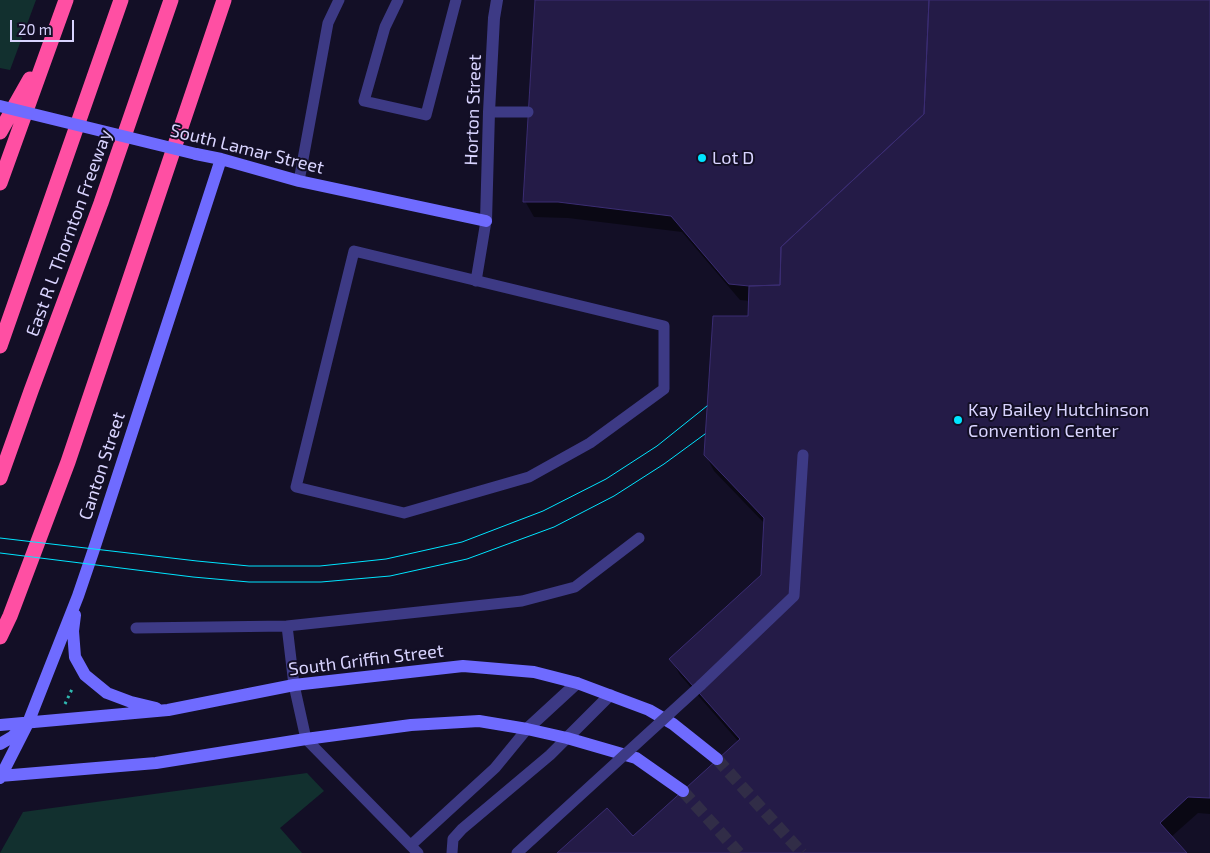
<!DOCTYPE html>
<style>
body{margin:0}
#map{position:relative;width:1210px;height:853px;overflow:hidden;background:#130f26;font-family:"Exo 2",sans-serif}
canvas{display:block}
.scale{position:absolute;left:10px;top:20px;width:64px;height:22px;box-sizing:border-box;border:2px solid #d9d4ff;border-top:0;padding-left:6px;font-size:15px;line-height:18px;white-space:nowrap;color:#d9d4ff;-webkit-text-stroke:4px #130f26;paint-order:stroke}
</style>
<div id="map">
<canvas width="1210" height="853"></canvas>
<div class="scale">20 m</div>
</div>
<script>
const context = document.querySelector('canvas').getContext('2d');
context.lineJoin = 'round';
function paint(path, color) {
  context.fillStyle = color;
  context.fill(path, 'evenodd');
}
function toPath(rows) {
  const path = new Path2D();
  for (const r of rows) {
    path.moveTo(r[0], r[1]);
    for (let i = 2; i < r.length; i += 2) path.lineTo(r[i], r[i + 1]);
  }
  return path;
}
function strokePath(path, color, width, dash) {
  context.strokeStyle = color;
  context.lineWidth = width;
  context.lineCap = dash ? 'butt' : 'round';
  context.setLineDash(dash || []);
  context.stroke(path);
}
function label(font, color, halo, rows, align = 'center') {
  context.font = font + ' "Exo 2",sans-serif';
  context.lineWidth = 4;
  context.setLineDash([]);
  context.textBaseline = 'middle';
  context.strokeStyle = halo;
  context.fillStyle = color;
  for (const [text, x, y, turn = 0] of rows) {
    context.save();
    context.translate(x, y);
    context.rotate((+turn || 0) * Math.PI / 180);
    context.textAlign = isNaN(turn) ? turn : align;
    if (halo) context.strokeText(text, 0, 0);
    context.fillText(text, 0, 0);
    context.restore();
  }
}
const green = toPath([
 [0,0,36,0,10,70,0,68],
 [307,773,324,791,280,828,302,853,0,853,23,812]
]);
const shadow = toPath([
 [535,0,1210,0,1210,814,1198,813,1171,837,1185,853,559,853,633,838,738,741,680,675,671,659,763,576,765,524,714,471,705,454,750,317,750,301,740,300,682,232,568,218,534,217,525,201]
]);
const building = toPath([
 [535,0,929,0,924,114,781,247,780,285,749,286,729,284,671,216,558,202,523,202,535,0],
 [929,0,1210,0,1210,798,1188,797,1160,823,1187,853,557,853,607,808,633,836,740,739,669,659,761,575,764,518,704,455,713,316,748,316,749,286,780,285,781,247,924,114,929,0]
]);
const secondaryTunnel = toPath([
 [717,759,802,853],
 [683,791,739,853]
]);
const path = toPath([
 [65,704,73,687]
]);
const lane = toPath([
 [398,0,385,27,364,101,426,115,456,0],
 [489,112,528,112],
 [299,181,328,23,339,0],
 [354,251,664,326,664,389,590,443,529,477,404,513,296,487,354,251],
 [476,281,486,221],
 [287,626,294,685,306,739,418,853],
 [136,628,287,626,522,601,575,587,639,538],
 [701,685,794,596,803,455],
 [411,845,495,768,527,729],
 [452,853,453,839,462,829,550,755,567,738]
]);
const street = toPath([
 [486,221,489,112,494,18,497,0],
 [527,729,577,683],
 [567,738,610,695]
]);
const secondary = toPath([
 [196,154,221,159,299,181,486,221],
 [75,615,73,631,75,657,85,675,107,693,131,702,156,708],
 [0,725,168,710,294,685,463,666,534,672,577,683,649,710,673,724,717,759],
 [0,744,12,737,22,728],
 [0,776,156,763,306,739,411,725,479,721,527,729,567,738,636,758,683,791],
 [0,778,28,723,78,596,94,549,221,159]
]);
const highway = toPath([
 [0,132,30,79],
 [0,183,66,0],
 [0,346,121,0],
 [0,478,31,391,101,203,171,0],
 [0,637,10,616,68,462,224,0]
]);
const tram = toPath([
 [0,538,197,561,249,566,320,566,386,559,462,542,543,511,606,479,657,446,707,406],
 [0,553,193,577,249,582,321,582,390,576,467,559,554,527,614,496,664,464,705,434]
]);
const laneBridge = toPath([
 [517,853,701,685]
]);
const secondaryBridge = toPath([
 [0,106,196,154]
]);
const markers = [
 [702,158,5,"#00e5ff"],
 [958,420,5,"#00e5ff"]
];
const streetNames = [
 ["Horton Street",473,110,-88],
 ["South Lamar Street",247,149,14],
 ["East R L Thornton Freeway",69,233,-70],
 ["Canton Street",102,466,-72],
 ["South Griffin Street",366,660,-7]
];
const poiNames = [
 ["Lot D",712,158],
 ["Kay Bailey Hutchinson",968,410],
 ["Convention Center",968,431]
];
paint(green, '#12302f');
paint(shadow, '#0007');
paint(building, '#241b47');
strokePath(building, '#3b2d73', 1);
strokePath(secondaryTunnel, '#312d47', 12, [12, 6]);
strokePath(path, '#2fb8b0', 3, [2.5, 4]);
strokePath(lane, '#3d3a85', 11);
strokePath(street, '#3d3a85', 12);
strokePath(secondary, '#6f6bff', 12);
strokePath(highway, '#ff4fa3', 15);
strokePath(tram, '#00e5ff', 1);
strokePath(laneBridge, '#3d3a85', 11);
strokePath(secondaryBridge, '#6f6bff', 12);
for (const [x, y, r, color] of markers) {
  const dot = new Path2D();
  dot.arc(x, y, r, 0, 2 * Math.PI);
  context.fillStyle = color;
  context.fill(dot);
  strokePath(dot, '#130f26', 2);
}
label('18px', '#d9d4ff', '#130f26', streetNames);
label('18px', '#d9d4ff', '#130f26', poiNames, 'left');
</script>
